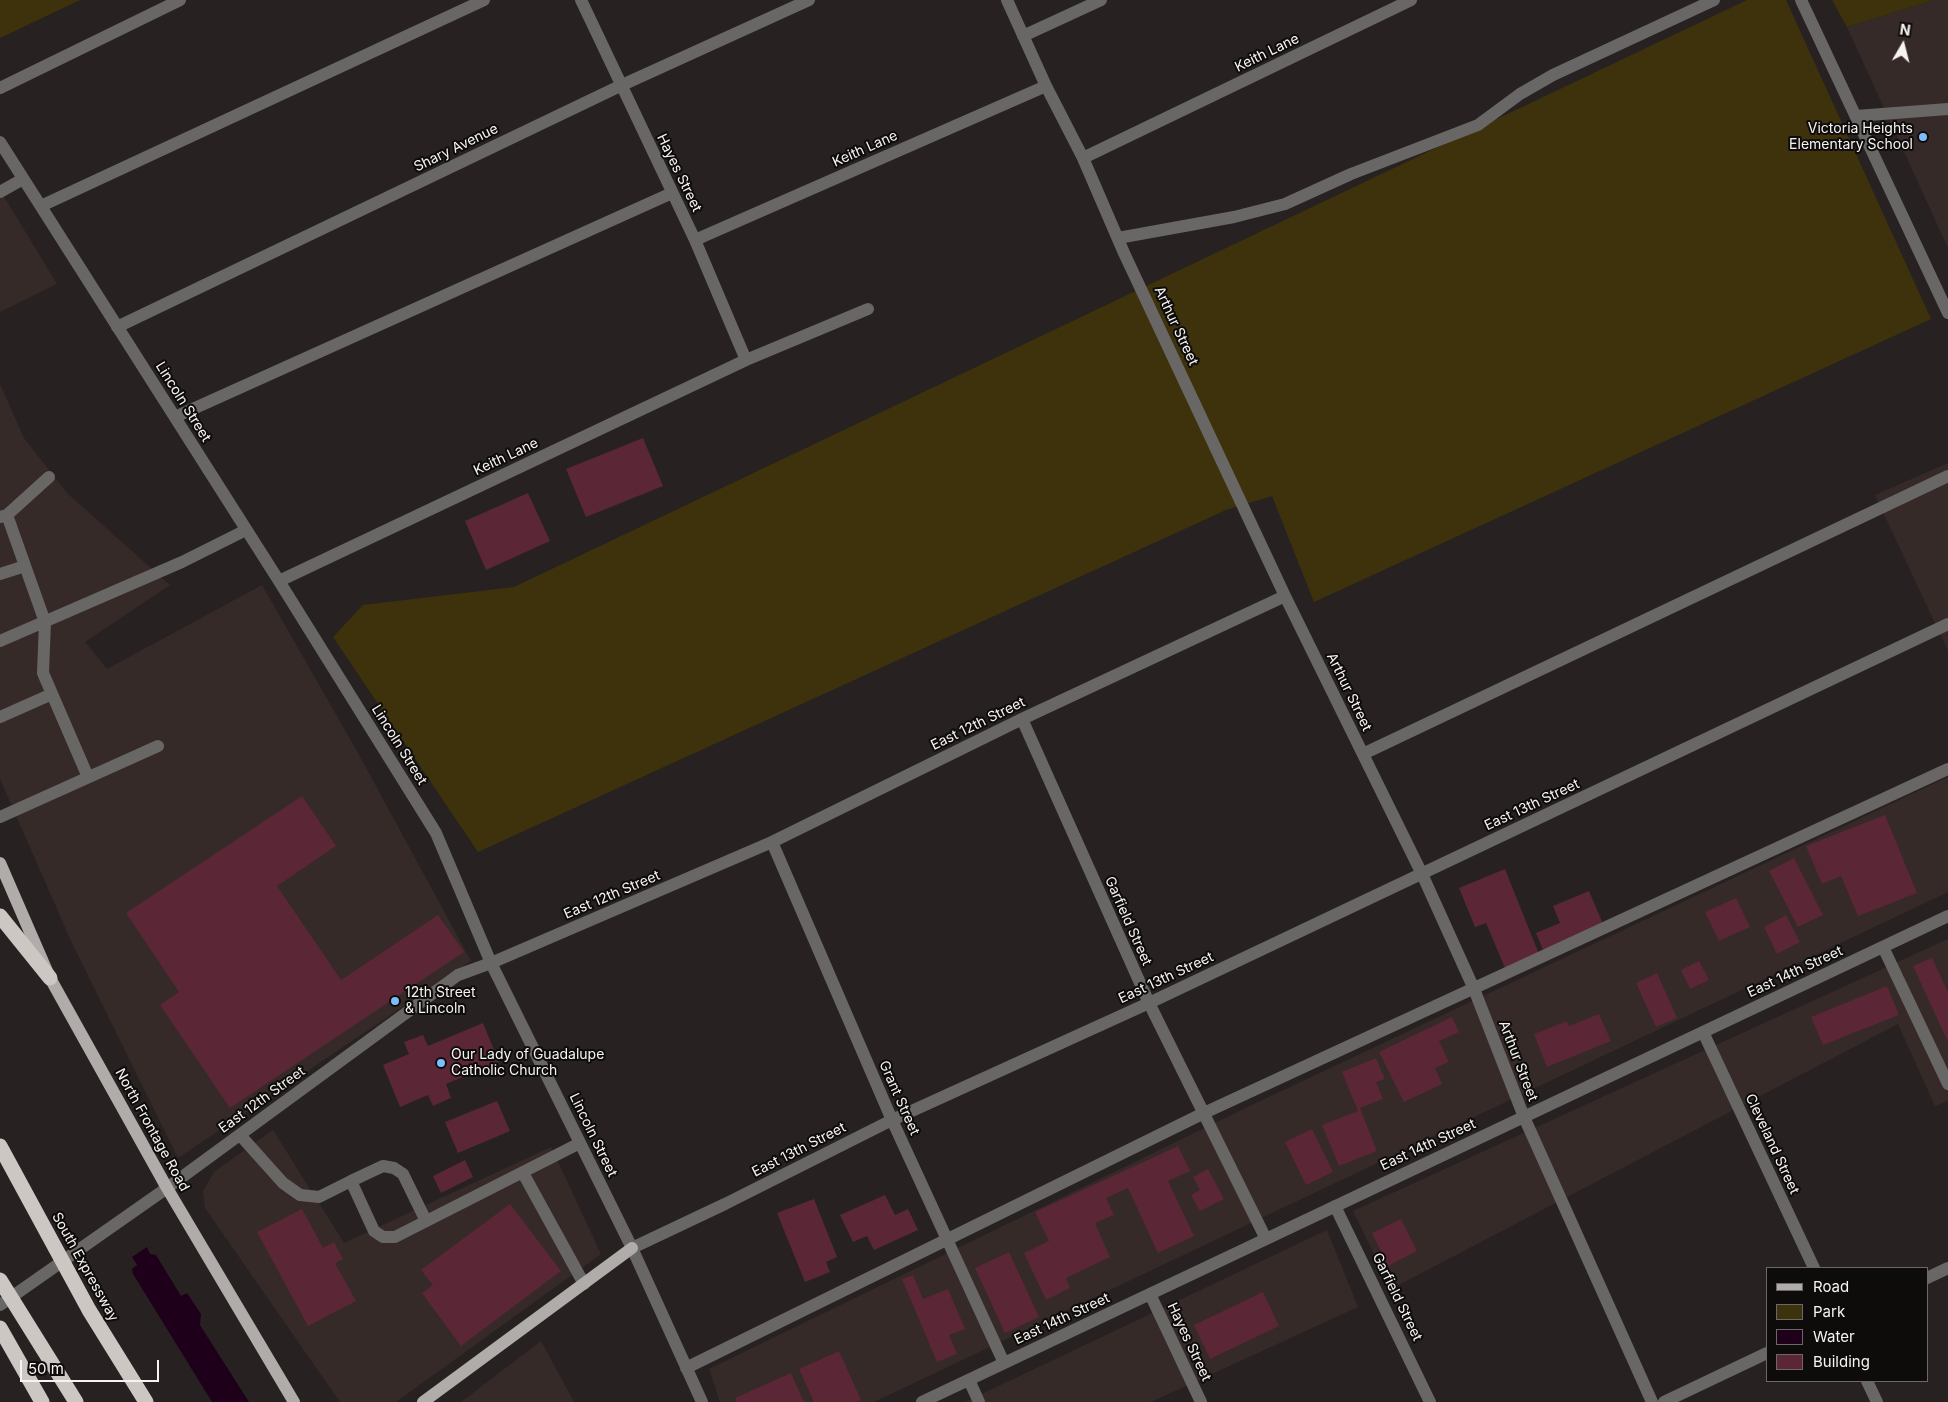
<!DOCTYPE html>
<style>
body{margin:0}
#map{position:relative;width:1948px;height:1402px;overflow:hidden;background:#272221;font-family:Inter,sans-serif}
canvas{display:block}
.legend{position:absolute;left:1766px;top:1267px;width:162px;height:115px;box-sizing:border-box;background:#0e0c0b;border:1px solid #6b6867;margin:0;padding:6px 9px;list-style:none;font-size:15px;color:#f7f3f2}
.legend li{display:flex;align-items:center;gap:10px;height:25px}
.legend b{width:25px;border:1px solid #6b6867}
.north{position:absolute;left:1878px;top:20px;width:50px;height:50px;-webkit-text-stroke:4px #0e0c0b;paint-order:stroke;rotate:8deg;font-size:14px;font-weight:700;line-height:20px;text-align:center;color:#f7f3f2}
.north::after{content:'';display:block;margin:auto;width:18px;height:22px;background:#f7f3f2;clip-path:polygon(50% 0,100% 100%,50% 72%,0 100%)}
.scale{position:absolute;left:20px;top:1360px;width:139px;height:22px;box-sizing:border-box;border:2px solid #f7f3f2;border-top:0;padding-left:6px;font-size:15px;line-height:18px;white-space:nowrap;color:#f7f3f2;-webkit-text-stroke:4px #0e0c0b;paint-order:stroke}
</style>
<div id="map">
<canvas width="1948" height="1402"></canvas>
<ul class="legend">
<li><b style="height:6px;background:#b0aca9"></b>Road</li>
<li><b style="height:14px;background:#3d320c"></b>Park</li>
<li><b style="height:14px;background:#1f001a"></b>Water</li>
<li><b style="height:14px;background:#5b2636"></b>Building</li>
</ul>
<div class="north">N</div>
<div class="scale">50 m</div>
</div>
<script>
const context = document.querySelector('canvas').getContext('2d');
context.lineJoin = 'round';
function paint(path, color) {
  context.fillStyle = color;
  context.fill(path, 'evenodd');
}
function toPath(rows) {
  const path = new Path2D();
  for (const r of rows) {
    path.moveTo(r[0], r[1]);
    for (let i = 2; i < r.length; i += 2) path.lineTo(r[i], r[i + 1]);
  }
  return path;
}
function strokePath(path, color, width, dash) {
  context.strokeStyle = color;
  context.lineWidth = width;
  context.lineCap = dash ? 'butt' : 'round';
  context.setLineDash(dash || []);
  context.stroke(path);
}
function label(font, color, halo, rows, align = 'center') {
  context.font = font + ' Inter,sans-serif';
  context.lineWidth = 4;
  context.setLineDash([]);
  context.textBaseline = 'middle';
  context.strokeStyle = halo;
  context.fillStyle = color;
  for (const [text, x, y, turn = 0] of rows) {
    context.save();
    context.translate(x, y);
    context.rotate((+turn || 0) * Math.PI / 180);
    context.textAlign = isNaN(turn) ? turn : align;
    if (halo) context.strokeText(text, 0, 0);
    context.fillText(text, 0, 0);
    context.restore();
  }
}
const built = toPath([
 [1934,0,1948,0,1948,248,1847,27],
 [0,190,57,284,0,312],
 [0,384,24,438,67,493,170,585,85,642,107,669,262,585,358,753,471,961,178,1158,71,941,0,779],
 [1948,463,1948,651,1875,495],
 [1948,777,1948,892,874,1402,720,1402,709,1369,1256,1103],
 [1948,939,1948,1101,1935,1106,1898,1024,1391,1289,1353,1211],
 [273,1130,344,1243,551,1147,601,1254,396,1402,340,1402,205,1208,203,1191,214,1172],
 [1327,1230,1358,1307,1151,1402,965,1402],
 [541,1341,574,1402,461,1402]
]);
const green = toPath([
 [0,0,80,0,0,38],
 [1747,0,1786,0,1931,319,1314,602,1272,496,1226,510,478,852,333,637,363,605,514,587],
 [1832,0,1934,0,1847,27]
]);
const water = toPath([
 [147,1247,150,1254,156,1255,181,1296,187,1293,201,1314,200,1325,249,1402,212,1402,133,1274,132,1269,137,1265,132,1257]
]);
const building = toPath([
 [643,438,663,486,586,517,566,469],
 [528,493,550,541,486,570,465,521],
 [302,796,336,846,277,886,341,980,438,915,464,952,230,1108,160,1005,179,992,126,913],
 [1885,815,1917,893,1858,916,1841,876,1822,884,1806,846],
 [1794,858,1823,915,1798,927,1769,871],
 [1505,869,1539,954,1505,968,1486,923,1475,927,1459,888],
 [1589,891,1603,924,1543,950,1536,933,1560,923,1553,906],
 [1736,898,1750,927,1719,941,1705,912],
 [1786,915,1800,942,1777,954,1764,927],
 [1932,958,1948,992,1948,1042,1913,966],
 [1699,961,1709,980,1690,989,1681,970],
 [1657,973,1677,1018,1656,1027,1636,983],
 [1887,986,1899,1015,1823,1045,1811,1017],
 [1599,1014,1611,1041,1547,1067,1534,1034,1567,1021,1569,1026],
 [1452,1017,1459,1032,1439,1041,1449,1062,1435,1068,1442,1084,1404,1102,1379,1052],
 [483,1023,499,1062,446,1084,451,1098,433,1106,428,1095,400,1107,383,1065,409,1054,404,1042,423,1035,428,1046],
 [1376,1058,1385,1079,1376,1082,1383,1099,1360,1108,1377,1151,1339,1166,1322,1125,1358,1111,1342,1072],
 [497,1101,510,1131,458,1153,445,1122],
 [1312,1129,1333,1172,1306,1185,1285,1142],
 [1178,1146,1190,1171,1168,1181,1194,1236,1158,1253,1128,1188,1106,1198,1114,1215,1095,1223,1110,1257,1066,1278,1070,1288,1046,1300,1024,1253,1049,1241,1035,1212],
 [465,1160,473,1177,441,1193,433,1176],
 [1208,1169,1224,1199,1200,1211,1191,1195,1200,1190,1193,1177],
 [885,1195,895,1215,908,1209,918,1230,874,1250,867,1236,853,1242,840,1215],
 [814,1199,837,1257,826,1262,830,1272,805,1282,777,1213],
 [510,1204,561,1271,461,1346,422,1293,433,1285,421,1270],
 [302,1209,323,1248,334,1242,343,1259,335,1263,356,1301,308,1326,257,1232],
 [1401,1219,1417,1251,1388,1266,1372,1233],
 [1009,1252,1039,1317,1005,1333,975,1268],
 [913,1275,923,1299,948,1289,965,1329,949,1335,957,1354,937,1362,902,1279],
 [1263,1292,1279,1326,1210,1359,1194,1325],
 [839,1351,861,1400,855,1402,814,1402,799,1369],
 [791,1373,804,1402,737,1402,735,1398]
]);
const minor = toPath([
 [581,0,695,240,746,360],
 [1007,0,1046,86,1083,158,1124,253,1285,596,1422,874,1474,989,1524,1117,1652,1402],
 [1801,0,1948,313],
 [1023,36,1101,0],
 [0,88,180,0],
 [1856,116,1948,109],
 [0,142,279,581,436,833,491,963,632,1248,702,1402],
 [1083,158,1411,0],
 [0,192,23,179],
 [41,206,484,0],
 [1118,238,1234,217,1285,204,1351,174,1478,125,1520,94,1553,75,1714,0],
 [695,240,1046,86],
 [117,327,620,86,809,0],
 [175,417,672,193],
 [7,515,49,477],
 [0,517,7,515,45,622,43,673,88,777],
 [0,574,25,566],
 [279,581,746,360,868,309],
 [0,641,182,562,246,530],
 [0,717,52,694],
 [1022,719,1149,1003,1266,1239],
 [1363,754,1948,476],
 [0,817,158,746],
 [772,842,892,1120,1004,1363],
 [1883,947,1948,1084],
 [1703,1032,1814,1268],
 [240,1135,283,1183,300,1195,319,1197,351,1181,374,1231,383,1237,395,1237,580,1143],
 [523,1173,584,1284],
 [351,1181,383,1166,394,1168,403,1174,426,1221],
 [1335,1206,1430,1402],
 [632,1248,725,1204,892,1120,1149,1003,1948,624],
 [1927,1278,1948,1268],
 [1150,1294,1201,1402],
 [0,1305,167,1188,458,975,491,963,772,842,1022,719,1285,596],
 [686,1368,1204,1113,1948,769],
 [969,1380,979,1402],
 [1867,1381,1877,1402],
 [922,1402,1948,916],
 [1664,1402,1767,1353]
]);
const major = toPath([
 [0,863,50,978,167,1188,294,1402],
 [423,1402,632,1248]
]);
const highway = toPath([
 [0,916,50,978],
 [0,1146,89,1310,146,1402],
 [0,1280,76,1402],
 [0,1328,42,1402]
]);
const markers = [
 [1923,137,5,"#7bbef9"],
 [395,1001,5,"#7bbef9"],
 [441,1063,5,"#7bbef9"]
];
const streetNames = [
 ["Keith Lane",1267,53,-26],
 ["Shary Avenue",456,148,-26],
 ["Keith Lane",865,149,-24],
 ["Hayes Street",679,173,64],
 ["Arthur Street",1176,326,65],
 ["Lincoln Street",183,402,58],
 ["Keith Lane",506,457,-25],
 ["Arthur Street",1349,692,64],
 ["East 12th Street",978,724,-26],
 ["Lincoln Street",399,745,58],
 ["East 13th Street",1532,805,-25],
 ["East 12th Street",612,895,-23],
 ["Garfield Street",1128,921,66],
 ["East 14th Street",1795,972,-25],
 ["East 13th Street",1166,978,-25],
 ["Arthur Street",1518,1061,69],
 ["Grant Street",899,1098,66],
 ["East 12th Street",262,1100,-36],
 ["North Frontage Road",152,1130,61],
 ["Lincoln Street",593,1135,64],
 ["Cleveland Street",1772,1144,65],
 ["East 14th Street",1428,1145,-25],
 ["East 13th Street",799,1150,-27],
 ["South Expressway",85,1267,61],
 ["Garfield Street",1397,1297,64],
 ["East 14th Street",1062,1319,-25],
 ["Hayes Street",1189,1342,65]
];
const poiNames = [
 ["Victoria Heights",1913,129,"right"],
 ["Elementary School",1913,145,"right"],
 ["12th Street",405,993],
 ["& Lincoln",405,1009],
 ["Our Lady of Guadalupe",451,1055],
 ["Catholic Church",451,1071]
];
paint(built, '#352a27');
paint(green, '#3d320c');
paint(water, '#1f001a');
paint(building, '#5b2636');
strokePath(minor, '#696766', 12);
strokePath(major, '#b0aca9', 12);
strokePath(highway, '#ccc7c3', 15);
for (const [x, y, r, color] of markers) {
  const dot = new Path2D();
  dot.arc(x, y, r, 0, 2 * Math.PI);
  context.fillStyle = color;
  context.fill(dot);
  strokePath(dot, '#0e0c0b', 2);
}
label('14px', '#f7f3f2', '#0e0c0b', streetNames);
label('14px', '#f7f3f2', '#0e0c0b', poiNames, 'left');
</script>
